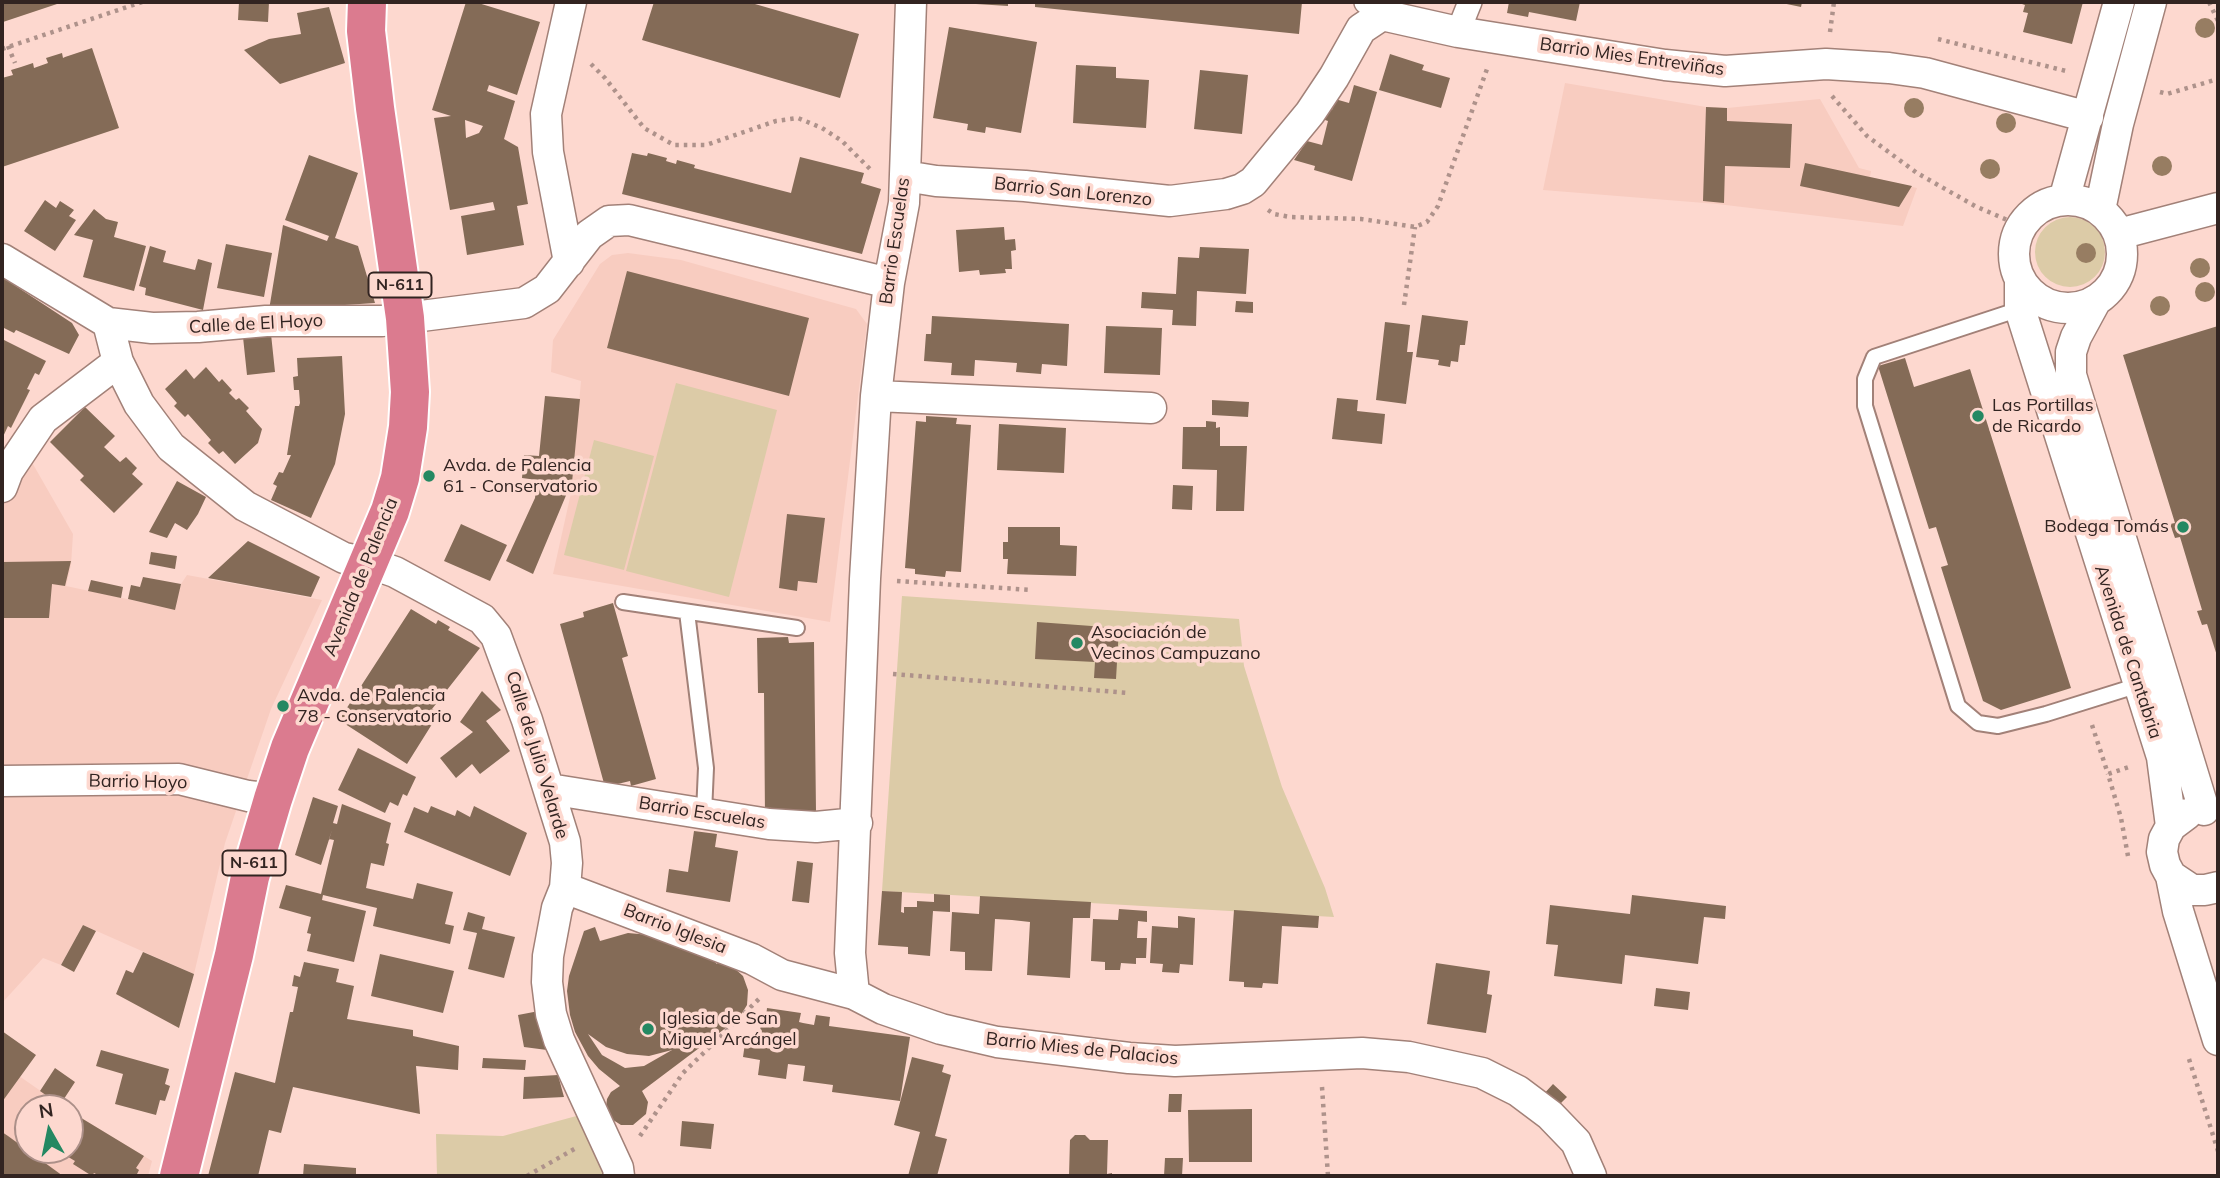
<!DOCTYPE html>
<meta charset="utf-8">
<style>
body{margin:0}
#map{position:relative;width:2220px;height:1178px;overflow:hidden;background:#fdd8cf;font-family:Mulish,sans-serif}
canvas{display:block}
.frame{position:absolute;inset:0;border:4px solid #322421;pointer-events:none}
.north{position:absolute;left:14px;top:1094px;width:70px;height:70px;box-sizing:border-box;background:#fdd8cf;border:2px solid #ac9089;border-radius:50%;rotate:351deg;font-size:19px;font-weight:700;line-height:28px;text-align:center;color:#322421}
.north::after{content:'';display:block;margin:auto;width:24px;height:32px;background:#248862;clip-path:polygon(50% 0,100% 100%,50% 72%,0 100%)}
</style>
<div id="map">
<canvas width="2220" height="1178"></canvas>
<div class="frame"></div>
<div class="north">N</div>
</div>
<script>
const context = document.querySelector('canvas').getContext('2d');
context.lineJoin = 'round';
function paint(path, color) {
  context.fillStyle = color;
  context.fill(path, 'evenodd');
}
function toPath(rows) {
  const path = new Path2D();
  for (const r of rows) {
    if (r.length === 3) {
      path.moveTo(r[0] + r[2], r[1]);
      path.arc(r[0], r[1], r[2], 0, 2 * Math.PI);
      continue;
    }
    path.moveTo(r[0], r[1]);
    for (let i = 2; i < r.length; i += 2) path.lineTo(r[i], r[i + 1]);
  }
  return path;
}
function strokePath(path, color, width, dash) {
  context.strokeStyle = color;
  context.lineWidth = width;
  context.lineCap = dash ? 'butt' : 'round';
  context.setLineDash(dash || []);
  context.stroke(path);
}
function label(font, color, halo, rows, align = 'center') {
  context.font = font + ' Mulish,sans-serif';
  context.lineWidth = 7;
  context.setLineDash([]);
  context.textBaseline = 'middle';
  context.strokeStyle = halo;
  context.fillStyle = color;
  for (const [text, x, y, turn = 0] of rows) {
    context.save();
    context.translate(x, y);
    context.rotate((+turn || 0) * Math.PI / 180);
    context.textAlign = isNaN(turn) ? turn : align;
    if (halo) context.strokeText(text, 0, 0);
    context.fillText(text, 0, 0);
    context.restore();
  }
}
const built = toPath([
 [1565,83,1706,107,1727,108,1820,99,1859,168,1871,171,1870,177,1917,188,1903,226,1717,204,1543,190],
 [628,253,681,260,856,309,867,324,830,622,553,574,571,493,581,381,551,372,553,340,600,264,612,255],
 [3,447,30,459,73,534,71,565,66,586,174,609,181,584,187,575,322,600,271,709,225,843,194,974,83,925,61,965,43,958,2,1003],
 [2,1064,65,1108,28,1108,28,1150,70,1150,70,1111,152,1161,148,1176,2,1176]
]);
const green = toPath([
 [2070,252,35],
 [676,383,777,410,729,597,626,571],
 [594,440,654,456,624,570,564,555],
 [902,596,1239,619,1244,666,1270,749,1282,787,1325,888,1334,917,882,891],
 [580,1115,605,1176,437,1176,436,1134,503,1136]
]);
const building = toPath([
 [2,2,63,2,3,22],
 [239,2,269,2,268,22,238,20],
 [466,2,475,2,540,22,517,95,489,85,487,91,515,101,504,139,518,147,528,204,517,206,524,245,467,255,461,216,495,210,493,202,450,210,434,118,451,116,432,110],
 [465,120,483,126,479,133,466,138],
 [654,2,748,2,859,34,840,98,642,40],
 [976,2,1008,2,1008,6,976,4],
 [1035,2,1302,2,1299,34,1035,7],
 [1509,2,1580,2,1576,21,1529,12,1528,17,1507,13],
 [1777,2,1802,2,1801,7],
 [2016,2,2083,2,2072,44,2023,32,2028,13,2023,12,2025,5],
 [329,7,345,63,280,84,244,50,269,39,301,34,297,13],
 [949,27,1037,42,1021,133,986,127,985,133,967,130,968,124,933,118],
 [92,48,119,128,2,167,2,78,13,75,11,70,21,67,33,63,34,68,48,63,46,58,62,53,63,58,65,57],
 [1390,54,1424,65,1422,70,1450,78,1441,108,1379,90],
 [1076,65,1116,67,1116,78,1149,80,1146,128,1073,123],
 [1200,70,1248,75,1242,134,1194,129],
 [1354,85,1377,92,1352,181,1314,170,1315,166,1294,160,1307,141,1322,145,1328,121,1322,119,1325,108,1332,110,1335,99,1349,103],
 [1706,107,1727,108,1727,121,1792,124,1790,168,1725,166,1724,203,1703,201],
 [632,153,647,156,648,153,667,158,666,161,676,164,677,160,695,165,694,168,791,193,800,157,864,173,861,183,881,189,862,254,622,194],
 [309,155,358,173,335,238,358,246,375,303,269,310,283,225,327,241,329,236,285,220],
 [1805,163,1870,177,1912,186,1899,207,1800,186],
 [45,200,56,208,60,201,74,210,69,216,76,220,55,251,24,231],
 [94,209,106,219,118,222,114,237,146,246,134,291,83,277,93,240,74,235],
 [1004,227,1005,240,1015,239,1016,250,1011,251,1012,269,1005,269,1006,273,980,275,979,270,959,272,956,230],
 [226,244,272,253,264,297,217,288],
 [150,246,166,251,163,262,195,270,198,259,212,263,203,310,145,295,146,288,139,286],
 [1200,247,1249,249,1246,294,1197,291,1196,326,1172,325,1173,310,1141,308,1142,292,1176,294,1178,257,1199,258],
 [627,271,809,318,789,396,607,348],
 [2,277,72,323,79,335,69,354,16,330,14,333,2,327],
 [1236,301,1253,302,1253,313,1235,312],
 [1422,315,1468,321,1465,345,1460,345,1458,362,1451,361,1450,367,1438,365,1439,360,1416,357],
 [932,316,1069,324,1067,366,1042,364,1041,374,1016,372,1017,363,975,360,974,376,951,375,952,363,924,361,926,334,931,334],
 [1385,322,1410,325,1407,352,1413,352,1406,404,1376,400],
 [1106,326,1162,328,1160,375,1104,373],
 [2218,326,2218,659,2207,624,2202,625,2197,611,2202,610,2180,537,2175,538,2170,524,2175,523,2123,355],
 [271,334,275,372,247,375,243,337],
 [2,339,46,361,39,375,35,373,27,389,30,390,11,428,8,426,2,439],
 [342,356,345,414,335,464,311,518,271,500,277,486,273,484,279,472,283,473,291,455,287,455,291,430,295,406,299,406,300,403,299,390,294,390,293,377,298,376,297,358],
 [1905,358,1914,387,1970,369,2071,688,2001,710,1983,701,1941,567,1948,565,1936,527,1929,529,1878,366],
 [206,367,219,382,222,379,232,390,229,393,236,400,239,398,249,408,246,411,262,429,258,443,235,464,223,451,219,454,208,443,211,440,188,414,185,417,174,406,177,403,165,389,186,369,194,379],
 [545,396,580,399,571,493,567,493,533,574,506,561,535,498,537,480,522,478,524,455,539,456],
 [1337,398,1358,400,1357,411,1385,414,1382,444,1332,439],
 [1212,400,1249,402,1248,417,1212,415],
 [85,407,115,436,104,447,120,462,126,457,137,468,132,474,143,484,114,513,80,480,84,476,50,442],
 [926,416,957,418,956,424,971,425,961,572,946,571,945,577,915,574,915,569,905,568,916,421,926,422],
 [1206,421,1216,422,1216,428,1220,427,1220,446,1247,446,1244,511,1216,511,1217,470,1182,469,1183,427,1206,427],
 [999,424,1066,428,1064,473,997,470],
 [177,481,206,497,198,514,187,530,175,523,167,538,149,532],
 [1173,485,1193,486,1192,510,1172,509],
 [787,514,825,518,817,583,798,581,797,591,779,588],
 [461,524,507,545,490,581,444,561],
 [1008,527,1060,527,1060,545,1077,546,1076,576,1007,574,1008,559,1003,559,1003,542,1008,542],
 [248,541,320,577,311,597,208,578],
 [151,552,177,556,175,569,149,564],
 [71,561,65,586,52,584,49,618,2,618,2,562],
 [143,577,181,584,175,610,128,599,131,585,140,587],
 [91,580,123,587,121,598,88,591],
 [613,603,628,656,622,658,656,779,631,786,630,781,605,787,560,624,584,617,583,612],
 [411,609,436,624,438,620,450,627,448,630,480,648,432,709,439,713,407,764,339,720],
 [1037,622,1119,628,1116,679,1094,678,1095,662,1035,659],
 [788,637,789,643,814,642,816,812,765,818,764,693,758,693,757,638],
 [482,691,501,710,486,721,510,751,480,774,472,764,456,778,440,758,473,732,460,722],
 [358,748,416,777,407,796,403,794,398,806,390,802,385,813,338,790],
 [313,797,338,806,333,823,337,824,342,804,391,823,386,843,389,844,384,866,371,863,366,888,413,899,417,883,453,892,445,924,454,926,450,944,373,926,377,908,323,895,322,900,366,911,354,962,307,951,311,934,307,933,311,917,279,908,286,885,321,894,334,840,329,839,332,830,321,865,295,855],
 [431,806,455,816,457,810,470,817,474,806,527,833,510,876,404,832,414,807,428,813],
 [694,831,717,834,715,847,738,851,730,902,666,892,669,869,688,872],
 [797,861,813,863,809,903,792,901],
 [882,891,902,892,901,912,904,913,904,907,917,907,917,901,934,902,934,894,950,895,950,912,933,911,930,956,908,954,908,947,878,945],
 [1632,895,1726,906,1725,919,1704,917,1698,964,1625,955,1622,984,1554,976,1558,945,1546,944,1550,905,1630,914],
 [980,896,1091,902,1090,918,1073,918,1070,978,1027,975,1030,922,1012,920,995,919,992,971,965,970,965,952,950,951,952,912,979,914],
 [1119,909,1147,911,1147,922,1138,921,1137,938,1147,938,1146,958,1136,958,1136,964,1121,963,1120,970,1105,970,1105,962,1091,961,1093,919,1118,920],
 [1234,910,1319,916,1318,928,1282,926,1278,984,1263,983,1262,988,1244,987,1244,982,1229,981],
 [468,912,485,917,482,929,515,937,504,978,468,969,477,933,463,930],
 [1178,916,1195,918,1193,965,1180,964,1179,973,1162,972,1163,964,1150,963,1152,926,1178,928],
 [83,925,96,931,74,972,61,965],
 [595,927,600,941,628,933,661,936,709,957,717,964,719,960,732,966,743,976,748,990,747,1005,739,1018,642,1091,648,1102,646,1114,633,1125,621,1125,610,1118,606,1107,607,1099,611,1092,620,1086,599,1069,588,1056,575,1032,570,1015,567,991,569,976,584,931],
 [588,1034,606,1047,627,1054,649,1056,672,1050,644,1066,625,1068,602,1055],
 [143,952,194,974,179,1028,116,994,126,970,133,973],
 [380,954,454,971,443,1013,371,996],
 [304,962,339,969,336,982,354,986,347,1019,413,1030,413,1036,459,1046,458,1070,416,1066,420,1114,293,1087,281,1133,269,1130,258,1176,208,1176,235,1072,275,1083,290,1012,293,1012,298,987,292,986,293,981,294,975,300,977],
 [1436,963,1490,971,1487,994,1492,995,1486,1033,1427,1024],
 [1656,988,1690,992,1688,1010,1654,1006],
 [767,1008,801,1013,799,1022,803,1023,814,1025,816,1015,830,1017,829,1026,910,1037,900,1101,832,1092,833,1085,803,1081,805,1066,788,1064,786,1079,758,1075,760,1060,743,1057,746,1036,759,1037,762,1018,766,1018],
 [539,1011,544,1042,547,1050,524,1047,518,1015],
 [2,1031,36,1055,2,1102],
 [101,1050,169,1069,165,1084,170,1086,165,1101,160,1100,156,1115,115,1104,123,1074,96,1066],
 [912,1057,944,1065,942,1072,951,1075,935,1136,947,1139,937,1176,908,1176,920,1132,894,1125],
 [483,1058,526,1060,525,1070,482,1068],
 [55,1068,75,1082,60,1105,40,1091],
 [558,1075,564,1097,523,1099,524,1077],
 [1553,1084,1567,1097,1556,1108,1542,1096],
 [1169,1094,1182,1094,1181,1112,1168,1112],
 [1252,1109,1252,1162,1189,1162,1188,1110],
 [73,1113,144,1156,136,1168,139,1170,136,1176,100,1176,94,1173,92,1176,73,1164,75,1161,60,1152,61,1150,70,1150,72,1133,70,1118],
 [682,1121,714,1124,711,1149,680,1146],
 [2,1132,8,1136,63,1176,2,1176],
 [1075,1135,1085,1135,1090,1140,1108,1140,1107,1174,1112,1173,1112,1176,1069,1176,1070,1140],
 [1165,1158,1183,1158,1182,1176,1164,1176],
 [304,1164,356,1168,356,1176,303,1176]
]);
const path = toPath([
 [2209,2,2218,21],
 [1830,32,1834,2],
 [1938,39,2066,71],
 [8,46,15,63],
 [2,49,142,2],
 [591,64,605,78,644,128,674,145,706,145,776,121,798,118,822,128,842,141,871,170],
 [2160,92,2167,94,2218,79],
 [1832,96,1867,136,1917,173,1975,206,2021,226],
 [1268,210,1274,214,1290,217,1361,219,1415,227,1427,222,1438,206,1487,69],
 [1404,305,1415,227],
 [897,581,1032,590],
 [893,674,1129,693],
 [2092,725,2108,774],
 [2128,856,2121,818,2108,774,2132,766],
 [2189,1059,2218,1151],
 [1322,1087,1328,1176],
 [640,1136,683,1073,760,998],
 [527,1176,576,1148]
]);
const service = toPath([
 [2020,309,1874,357,1865,379,1865,406,1958,706,1978,723,1998,726,2046,714,2139,685],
 [623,602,797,628],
 [687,612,706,768,704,813]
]);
const pedestrian = toPath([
 [1366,2,1382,15],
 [1458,32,1470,2]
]);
const minor = toPath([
 [905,176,936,181,1025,186,1170,201,1226,194,1242,189,1253,182,1310,113,1334,77,1361,29,1382,15,1458,32,1665,65,1725,71,1826,64,1889,68,1925,73,2088,117],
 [2068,254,54],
 [2064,200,2119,2],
 [2100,210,2118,124,2151,2],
 [2119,234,2218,208],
 [2,259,108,323,152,328,198,327,266,321,382,321,524,303,547,289,589,235,609,221,629,220,889,283],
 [569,262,548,152,546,114,571,2],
 [2020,280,2020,309,2162,757,2171,826],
 [2095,302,2076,337,2071,352,2071,375,2204,810],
 [108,323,118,362,139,404,171,447,245,506,344,558,369,563,395,572,482,619,496,636,527,720,565,842,567,863,565,888,557,908,548,956,547,982,551,1014,559,1040,618,1168,619,1176],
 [876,396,1151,408],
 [2,487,8,471,43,419,118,362],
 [2,781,179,779,248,796,273,799],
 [549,789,769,824,816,827,857,823],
 [2187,814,2171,826,2164,839,2162,852,2165,865,2171,876,2192,890,2205,890,2218,887],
 [2171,876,2178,911,2218,1040],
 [565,888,752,959,782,975,854,994,883,1009,941,1029,997,1042,1129,1058,1175,1061,1362,1053,1409,1057,1482,1073,1518,1091,1550,1115,1576,1142,1591,1176],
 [854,994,850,953,865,579,876,396,889,283,904,203,911,2]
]);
const trunk = toPath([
 [179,1176,234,955,250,877,273,799,290,748,390,511,400,478,408,427,410,392,405,318,375,108,366,31,367,2]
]);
const trees = [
 [2205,28],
 [1914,108],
 [2006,123],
 [2162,166],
 [1990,169],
 [2086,253],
 [2200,268],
 [2205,292],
 [2160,306]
];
const markers = [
 [1978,416,7,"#248862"],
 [429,476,7,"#248862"],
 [2183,527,7,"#248862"],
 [1077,643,7,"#248862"],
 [283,706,7,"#248862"],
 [648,1029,7,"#248862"]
];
const shields = [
 [400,285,63],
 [254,863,63]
];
const shieldNames = [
 ["N-611",400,285],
 ["N-611",254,863]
];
const streetNames = [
 ["Barrio Mies Entreviñas",1632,57,8],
 ["Barrio San Lorenzo",1073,192,6],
 ["Barrio Escuelas",895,241,-82],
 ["Calle de El Hoyo",256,324,-3],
 ["Avenida de Palencia",361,577,-68],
 ["Avenida de Cantabria",2128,652,72],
 ["Calle de Julio Velarde",537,755,73],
 ["Barrio Hoyo",138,782,1],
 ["Barrio Escuelas",702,813,9],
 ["Barrio Iglesia",675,929,21],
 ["Barrio Mies de Palacios",1082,1049,6]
];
const poiNames = [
 ["Las Portillas",1992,406],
 ["de Ricardo",1992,427],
 ["Avda. de Palencia",443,466],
 ["61 - Conservatorio",443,487],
 ["Bodega Tomás",2169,527,"right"],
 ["Asociación de",1091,633],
 ["Vecinos Campuzano",1091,654],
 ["Avda. de Palencia",297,696],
 ["78 - Conservatorio",297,717],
 ["Iglesia de San",662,1019],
 ["Miguel Arcángel",662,1040]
];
paint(built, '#f8ccc0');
paint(green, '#dccba7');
paint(building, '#846b57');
strokePath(service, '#a28178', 18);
strokePath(pedestrian, '#a28178', 26);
strokePath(minor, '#a28178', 33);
strokePath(trunk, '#fff', 42);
strokePath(path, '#ae928b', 4.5, [3.5, 5]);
strokePath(service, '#fff', 14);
strokePath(pedestrian, '#fff', 23);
strokePath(minor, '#fff', 30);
strokePath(trunk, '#db7b8f', 38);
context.fillStyle = '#977d62';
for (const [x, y] of trees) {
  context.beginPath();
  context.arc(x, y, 10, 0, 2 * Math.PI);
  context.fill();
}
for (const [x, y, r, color] of markers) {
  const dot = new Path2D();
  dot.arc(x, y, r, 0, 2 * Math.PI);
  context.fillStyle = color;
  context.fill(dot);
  strokePath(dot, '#fdd8cf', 2.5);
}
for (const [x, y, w] of shields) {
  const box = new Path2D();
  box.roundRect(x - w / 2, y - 12.5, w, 25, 5);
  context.fillStyle = '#fdd8cf';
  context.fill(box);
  strokePath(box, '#322421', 2);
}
label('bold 16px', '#322421', null, shieldNames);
label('18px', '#322421', '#fdd8cf', streetNames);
label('18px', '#322421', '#fdd8cf', poiNames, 'left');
</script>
